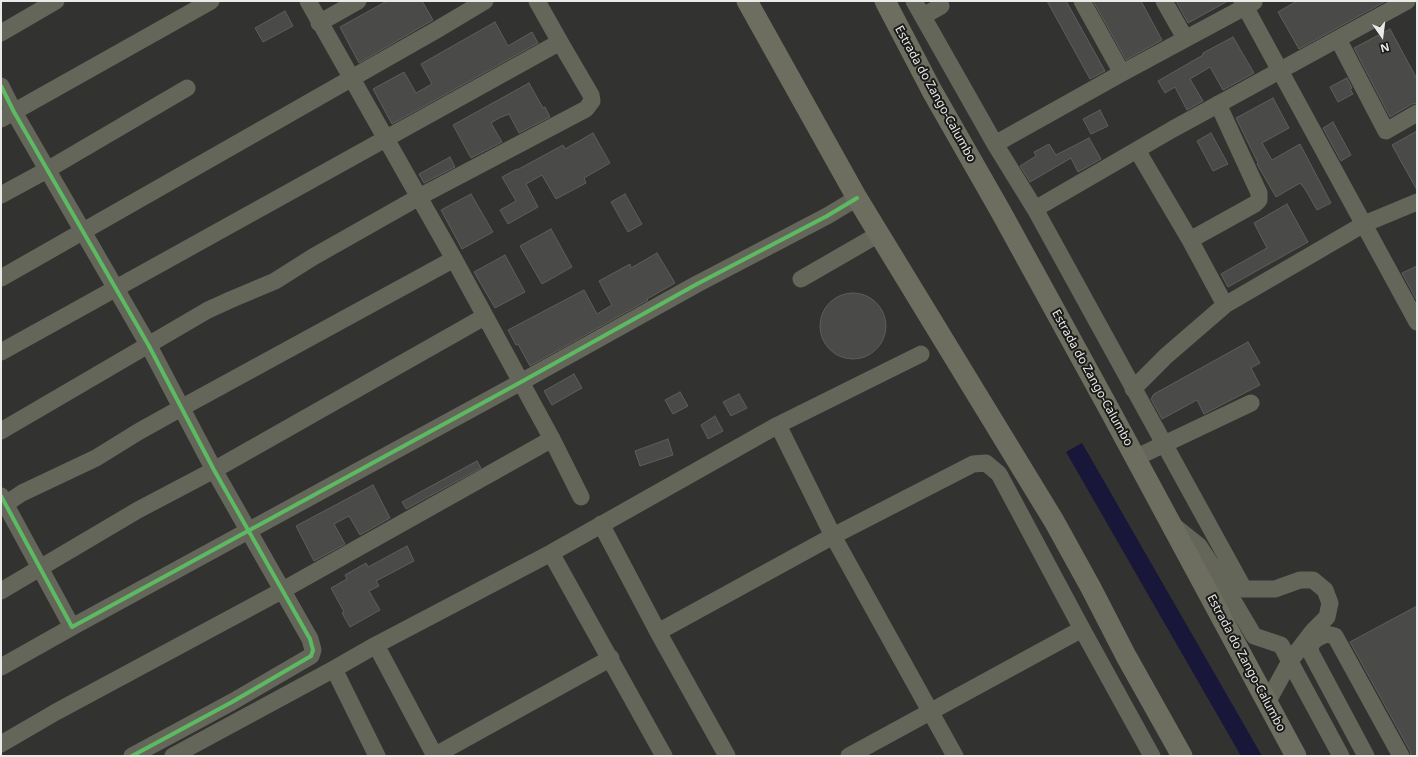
<!DOCTYPE html>
<style>
body{margin:0}
#map{position:relative;width:1418px;height:757px;overflow:hidden;background:#323231;font-family:"Noto Sans",sans-serif}
canvas{display:block}
.frame{position:absolute;inset:0;border:2px solid #eaeae8;pointer-events:none}
.north{position:absolute;left:1362px;top:16px;width:40px;height:40px;-webkit-text-stroke:3px #1a1a19;paint-order:stroke;rotate:166deg;font-size:11px;font-weight:700;line-height:16px;text-align:center;color:#eaeae8}
.north::after{content:'';display:block;margin:auto;width:14px;height:18px;background:#eaeae8;clip-path:polygon(50% 0,100% 100%,50% 72%,0 100%)}
</style>
<div id="map">
<canvas width="1418" height="757"></canvas>
<div class="frame"></div>
<div class="north">N</div>
</div>
<script>
const context = document.querySelector('canvas').getContext('2d');
context.lineJoin = 'round';
function paint(path, color) {
  context.fillStyle = color;
  context.fill(path, 'evenodd');
}
function toPath(rows) {
  const path = new Path2D();
  for (const r of rows) {
    if (r.length === 3) {
      path.moveTo(r[0] + r[2], r[1]);
      path.arc(r[0], r[1], r[2], 0, 2 * Math.PI);
      continue;
    }
    path.moveTo(r[0], r[1]);
    for (let i = 2; i < r.length; i += 2) path.lineTo(r[i], r[i + 1]);
  }
  return path;
}
function strokePath(path, color, width, dash) {
  context.strokeStyle = color;
  context.lineWidth = width;
  context.lineCap = dash ? 'butt' : 'round';
  context.setLineDash(dash || []);
  context.stroke(path);
}
function label(font, color, halo, rows, align = 'center') {
  context.font = font + ' "Noto Sans",sans-serif';
  context.lineWidth = 4;
  context.setLineDash([]);
  context.textBaseline = 'middle';
  context.strokeStyle = halo;
  context.fillStyle = color;
  for (const [text, x, y, turn = 0] of rows) {
    context.save();
    context.translate(x, y);
    context.rotate((+turn || 0) * Math.PI / 180);
    context.textAlign = isNaN(turn) ? turn : align;
    if (halo) context.strokeText(text, 0, 0);
    context.fillText(text, 0, 0);
    context.restore();
  }
}
const water = toPath([
 [1082,443,1262,756,1241,756,1066,452]
]);
const building = toPath([
 [387,1,422,1,433,20,359,63,340,27,387,1],
 [1047,1,1066,1,1105,71,1090,79,1047,1],
 [1093,1,1141,1,1162,40,1126,60,1093,1],
 [1176,1,1228,1,1188,23,1176,1],
 [1297,1,1386,1,1299,49,1278,12,1297,1],
 [285,11,293,26,263,42,255,28,285,11],
 [495,22,508,46,532,32,538,43,392,124,373,89,404,72,416,93,432,84,421,64,495,22],
 [1390,29,1417,79,1417,103,1412,104,1390,117,1354,48,1390,29],
 [1233,37,1254,73,1223,90,1210,67,1190,79,1203,101,1187,110,1175,87,1165,93,1158,81,1203,55,1203,53,1233,37],
 [1347,78,1352,88,1350,89,1353,94,1338,102,1330,87,1347,78],
 [529,83,543,108,545,107,550,117,519,133,509,114,499,118,491,123,502,142,471,158,453,125,529,83],
 [1273,98,1289,128,1262,143,1272,160,1300,144,1331,203,1317,210,1305,189,1300,183,1276,197,1257,164,1258,163,1236,118,1273,98],
 [1100,110,1108,126,1091,134,1083,119,1100,110],
 [1333,122,1351,155,1341,161,1323,128,1333,122],
 [1417,131,1417,190,1392,145,1417,131],
 [593,133,610,163,584,178,586,183,556,199,542,175,526,184,538,207,508,224,500,210,516,201,502,177,517,169,517,170,563,145,565,149,593,133],
 [1211,133,1228,164,1213,171,1197,141,1211,133],
 [1089,138,1101,159,1078,172,1071,158,1030,182,1020,166,1036,156,1034,152,1049,144,1056,155,1089,138],
 [450,157,455,167,424,183,419,174,450,157],
 [471,194,493,232,462,249,441,210,471,194],
 [625,194,642,224,628,232,611,202,625,194],
 [1287,204,1308,242,1228,287,1221,274,1267,248,1254,223,1287,204],
 [551,229,572,267,542,284,520,246,551,229],
 [657,253,675,283,647,299,648,300,530,366,518,344,516,345,508,330,584,290,597,314,612,305,599,281,630,264,631,268,657,253],
 [505,255,525,292,495,308,474,272,505,255],
 [1417,266,1417,301,1402,273,1417,266],
 [853,326,33],
 [1248,342,1260,363,1251,368,1260,385,1204,414,1197,400,1162,419,1151,399,1154,394,1248,342],
 [574,374,582,388,552,405,544,391,574,374],
 [680,392,688,406,673,414,665,400,680,392],
 [739,394,747,408,731,416,723,402,739,394],
 [715,416,723,431,708,439,701,425,715,416],
 [668,439,673,455,640,466,635,451,668,439],
 [477,461,481,468,406,509,402,502,477,461],
 [373,485,390,518,360,535,349,516,334,524,345,544,314,561,296,526,373,485],
 [407,546,414,561,376,581,379,586,369,591,380,610,350,627,342,613,344,612,331,588,347,579,345,575,366,563,368,567,407,546],
 [1417,606,1417,756,1411,756,1410,751,1350,642,1417,606]
]);
const minor = toPath([
 [308,1,454,259,552,439,581,497],
 [914,1,995,144,1035,209,1244,589],
 [1082,1,1122,73],
 [1164,1,1185,38],
 [1242,1,1417,322],
 [923,16,941,6],
 [319,23,358,1],
 [1,33,56,1],
 [1338,39,1386,131,1417,113],
 [1,86,14,112,149,346,214,470,310,639,313,650,311,656,232,702,132,756],
 [1,119,211,1],
 [995,144,1122,73,1254,2],
 [1137,150,1190,240,1225,305],
 [1,195,47,170,187,88],
 [1035,209,1173,129,1407,1],
 [1190,240,1255,204,1259,200,1259,193,1218,104],
 [1,278,438,29,485,1],
 [801,279,879,234],
 [1,352,560,42,537,1],
 [1133,389,1166,356,1225,305,1364,224,1417,202],
 [778,425,833,536,955,756],
 [1,431,208,310,230,300,275,281,313,257,419,197,586,109,592,101,591,95,560,42],
 [1135,458,1251,403],
 [1,496,72,627,521,382,697,284,827,216,857,198],
 [1,507,22,493,96,458,138,432,181,408,454,259],
 [601,524,658,632,727,756],
 [1174,526,1199,546,1218,575,1244,589,1275,589,1300,580,1313,580,1325,590,1330,603,1327,617,1313,631,1290,661,1267,703],
 [551,553,664,756],
 [1218,575,1254,636,1281,645,1341,756],
 [1,591,138,510,214,470,484,317],
 [658,632,833,536,973,464,986,463,999,474,1082,629,1152,756],
 [376,645,435,756],
 [1,667,72,627],
 [334,669,377,756],
 [1,744,56,712,283,590,552,439],
 [173,756,334,669,376,645,551,553,778,425,921,354],
 [434,756,611,658],
 [849,756,1082,629],
 [1366,756,1311,653,1310,645,1316,639,1326,634,1335,636,1401,756]
]);
const major = toPath([
 [747,1,857,198,1054,521,1091,588,1126,656,1182,756],
 [885,1,932,91,1001,212,1108,407,1296,756]
]);
const cycleway = toPath([
 [1,86,14,112,149,346,214,470,310,639,313,650,311,656,232,702,132,756],
 [1,496,72,627,521,382,697,284,827,216,857,198]
]);
const streetNames = [
 ["Estrada do Zango-Calumbo",935,94,61],
 ["Estrada do Zango-Calumbo",1092,378,61],
 ["Estrada do Zango-Calumbo",1246,663,62]
];
paint(water, '#181639');
paint(building, '#4a4a49');
strokePath(building, '#5e5e5d', 1);
strokePath(minor, '#65665a', 17);
strokePath(major, '#6e6e60', 21);
strokePath(cycleway, '#5cba63', 4);
label('12px', '#eaeae8', '#1a1a19', streetNames);
</script>
